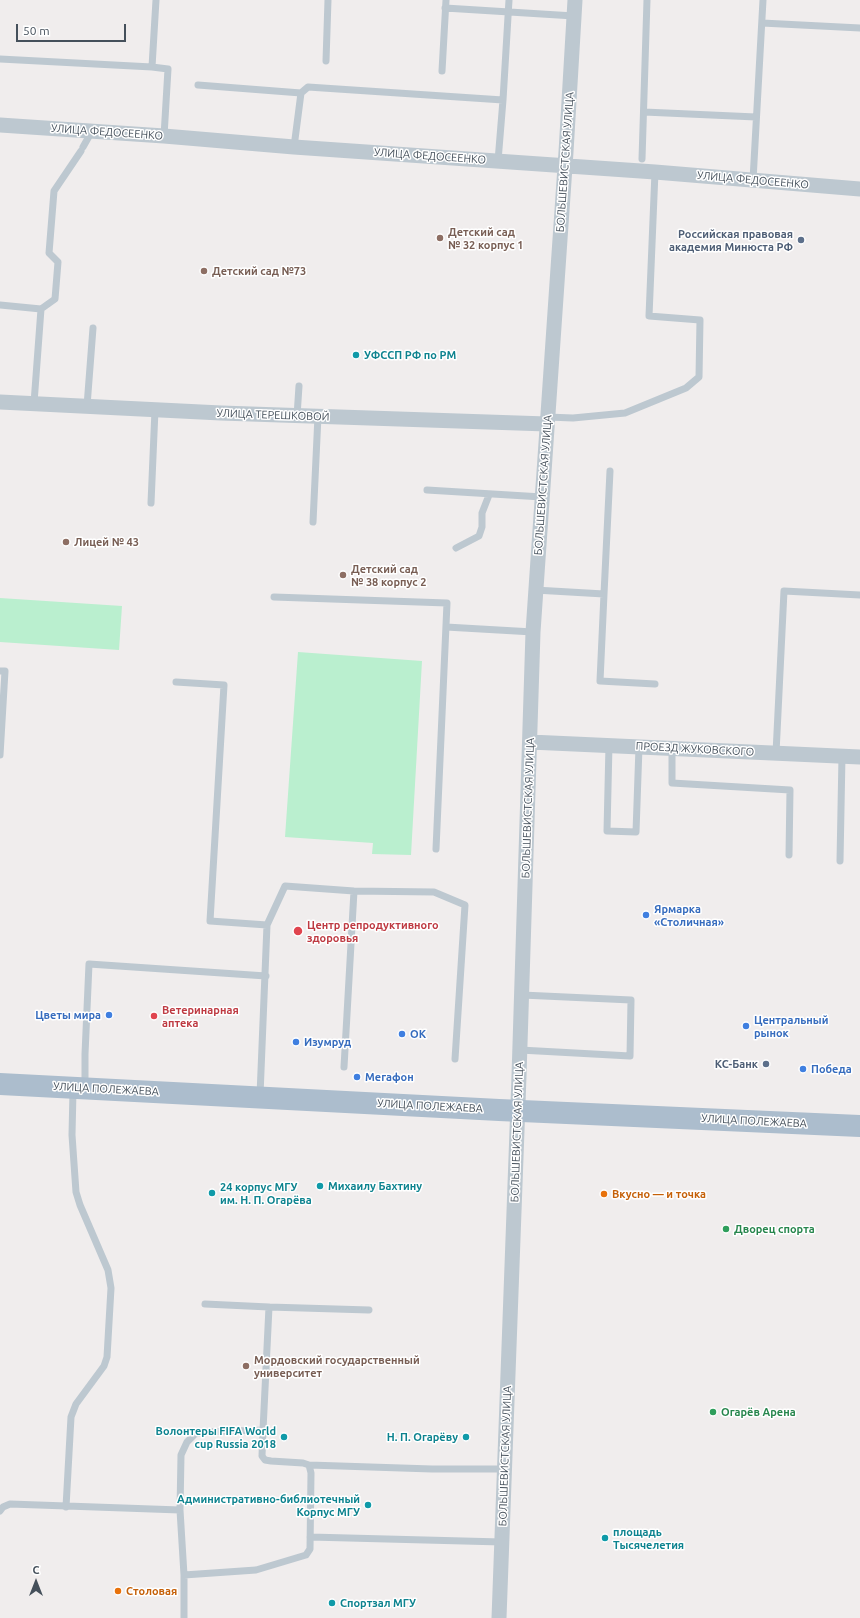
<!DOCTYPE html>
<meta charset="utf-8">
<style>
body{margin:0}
#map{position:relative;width:860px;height:1618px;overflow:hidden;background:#f0eded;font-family:Ubuntu,sans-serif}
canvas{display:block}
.north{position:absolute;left:16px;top:1562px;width:40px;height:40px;-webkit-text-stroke:3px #fff;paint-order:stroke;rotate:0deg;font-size:11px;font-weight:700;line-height:16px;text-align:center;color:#45505b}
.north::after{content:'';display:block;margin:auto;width:14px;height:18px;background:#45505b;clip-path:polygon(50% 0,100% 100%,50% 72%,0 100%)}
.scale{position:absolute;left:16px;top:24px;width:110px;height:18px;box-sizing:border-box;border:2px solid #45505b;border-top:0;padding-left:5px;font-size:12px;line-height:14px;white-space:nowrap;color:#45505b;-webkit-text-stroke:3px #fff;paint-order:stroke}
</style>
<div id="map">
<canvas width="860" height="1618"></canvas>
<div class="north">С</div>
<div class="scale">50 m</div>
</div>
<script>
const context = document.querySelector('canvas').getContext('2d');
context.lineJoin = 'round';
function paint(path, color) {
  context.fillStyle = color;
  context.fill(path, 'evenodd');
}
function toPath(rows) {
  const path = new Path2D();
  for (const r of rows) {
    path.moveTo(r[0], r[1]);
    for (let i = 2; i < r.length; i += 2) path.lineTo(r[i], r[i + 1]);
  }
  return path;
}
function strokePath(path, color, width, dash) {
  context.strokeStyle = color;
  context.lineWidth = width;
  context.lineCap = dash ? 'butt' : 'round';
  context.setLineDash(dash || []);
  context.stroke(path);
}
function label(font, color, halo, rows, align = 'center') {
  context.font = font + ' Ubuntu,sans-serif';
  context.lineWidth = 3;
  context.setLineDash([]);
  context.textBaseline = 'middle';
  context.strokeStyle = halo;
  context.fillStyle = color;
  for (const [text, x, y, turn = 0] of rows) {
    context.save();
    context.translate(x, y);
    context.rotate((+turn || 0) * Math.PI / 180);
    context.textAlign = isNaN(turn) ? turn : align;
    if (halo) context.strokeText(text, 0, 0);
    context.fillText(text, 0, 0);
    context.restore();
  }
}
const green = toPath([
 [0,598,122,606,119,650,0,642],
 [298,652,422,661,411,855,372,854,373,843,285,837]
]);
const lane = toPath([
 [445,8,574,16],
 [762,23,860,28],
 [0,59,152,67,156,0],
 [326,61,328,0],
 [152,67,168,69,164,136],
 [442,71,446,0],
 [198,85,301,93],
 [503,100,509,0],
 [644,112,756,117],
 [83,147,92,131],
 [294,147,301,93,308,87,503,100,498,161],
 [642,159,647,0],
 [753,180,763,0],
 [0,305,41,309,55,299,58,262,49,253,54,191,81,151],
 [34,403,41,309],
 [87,406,93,328],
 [297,416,299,386],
 [547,417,573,418,625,413,686,388,699,377,700,320,649,316,655,172],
 [427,490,542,497],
 [151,503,155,410],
 [313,522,318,416],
 [456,548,479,536,482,527,482,513,489,495],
 [535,590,604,594,610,471],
 [604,594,600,681,655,684],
 [274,597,447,603,436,849],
 [446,627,533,632],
 [0,671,5,671,0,755],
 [176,682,224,685,210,921,267,925],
 [609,745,607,831,636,832,639,747],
 [672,748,672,783,790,790,789,855],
 [776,753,784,591,860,595],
 [840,861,842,756],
 [520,1050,630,1056,631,1000,522,995],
 [344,1067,354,891],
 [85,1085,85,1054,89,964,266,976],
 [260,1095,267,925,285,886,354,891,434,892,465,905,455,1059],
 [205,1304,269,1307],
 [263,1430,262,1456,265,1460,271,1461,303,1463,309,1465,432,1469,505,1469],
 [66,1507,71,1417,76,1404,104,1366,107,1357,111,1288,108,1270,80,1205,76,1192,72,1135,73,1091],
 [180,1510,184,1575],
 [0,1511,3,1507,10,1504,180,1510,181,1455,187,1442,195,1434,203,1432,263,1430,269,1307,369,1310],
 [310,1537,502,1542],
 [184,1618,184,1575,256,1570,306,1555,310,1549,311,1473,309,1465]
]);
const street = toPath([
 [0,125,164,136,294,147,655,172,860,189],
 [0,402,221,413,547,424],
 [530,742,860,757],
 [499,1618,519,1076,533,632,566,152,575,0]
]);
const primary = toPath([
 [0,1084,499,1110,860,1126]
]);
const markers = [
 [440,238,4,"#8d6e63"],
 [801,240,4,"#5c6f8a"],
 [204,271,4,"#8d6e63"],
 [356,355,4,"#0f9aa8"],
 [66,542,4,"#8d6e63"],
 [343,575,4,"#8d6e63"],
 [646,915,4,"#3f7fe0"],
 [298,931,5,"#e0444e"],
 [109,1015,4,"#3f7fe0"],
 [154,1016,4,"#e0444e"],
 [746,1026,4,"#3f7fe0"],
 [402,1034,4,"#3f7fe0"],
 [296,1042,4,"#3f7fe0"],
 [766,1064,4,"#5c6f8a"],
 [803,1069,4,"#3f7fe0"],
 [357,1077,4,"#3f7fe0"],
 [320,1186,4,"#0f9aa8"],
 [212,1193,4,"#0f9aa8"],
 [604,1194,4,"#e8710a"],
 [726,1229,4,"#2e9e5b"],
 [246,1366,4,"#8d6e63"],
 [713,1412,4,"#2e9e5b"],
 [284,1437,4,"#0f9aa8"],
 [466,1437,4,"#0f9aa8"],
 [368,1505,4,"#0f9aa8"],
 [605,1538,4,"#0f9aa8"],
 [118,1591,4,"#e8710a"],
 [332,1603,4,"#0f9aa8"]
];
const streetNames = [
 ["УЛИЦА ФЕДОСЕЕНКО",107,132,4],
 ["УЛИЦА ФЕДОСЕЕНКО",430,156,4],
 ["БОЛЬШЕВИСТСКАЯ УЛИЦА",565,162,-86],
 ["УЛИЦА ФЕДОСЕЕНКО",753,180,5],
 ["УЛИЦА ТЕРЕШКОВОЙ",273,415,2],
 ["БОЛЬШЕВИСТСКАЯ УЛИЦА",543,485,-86],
 ["ПРОЕЗД ЖУКОВСКОГО",695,749,3],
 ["БОЛЬШЕВИСТСКАЯ УЛИЦА",528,808,-88],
 ["УЛИЦА ПОЛЕЖАЕВА",106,1089,3],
 ["УЛИЦА ПОЛЕЖАЕВА",430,1106,3],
 ["УЛИЦА ПОЛЕЖАЕВА",754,1121,3],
 ["БОЛЬШЕВИСТСКАЯ УЛИЦА",517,1132,-88],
 ["БОЛЬШЕВИСТСКАЯ УЛИЦА",505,1456,-88]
];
const educationNames = [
 ["Детский сад",448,232],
 ["№ 32 корпус 1",448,245],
 ["Детский сад №73",212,271],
 ["Лицей № 43",74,542],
 ["Детский сад",351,569],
 ["№ 38 корпус 2",351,582],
 ["Мордовский государственный",254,1360],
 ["университет",254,1373]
];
const serviceNames = [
 ["Российская правовая",793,234],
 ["академия Минюста РФ",793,247],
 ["КС-Банк",758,1064]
];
const cultureNames = [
 ["УФССП РФ по РМ",364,355],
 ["Михаилу Бахтину",328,1186],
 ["24 корпус МГУ",220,1187],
 ["им. Н. П. Огарёва",220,1200],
 ["Волонтеры FIFA World",276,1431,"right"],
 ["cup Russia 2018",276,1444,"right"],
 ["Н. П. Огарёву",458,1437,"right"],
 ["Административно-библиотечный",360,1499,"right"],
 ["Корпус МГУ",360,1512,"right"],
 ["площадь",613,1532],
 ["Тысячелетия",613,1545],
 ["Спортзал МГУ",340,1603]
];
const shopNames = [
 ["Ярмарка",654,909],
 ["«Столичная»",654,922],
 ["Цветы мира",101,1015,"right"],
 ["Центральный",754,1020],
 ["рынок",754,1033],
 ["OK",410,1034],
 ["Изумруд",304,1042],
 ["Победа",811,1069],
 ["Мегафон",365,1077]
];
const healthNames = [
 ["Центр репродуктивного",307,925],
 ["здоровья",307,938],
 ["Ветеринарная",162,1010],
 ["аптека",162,1023]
];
const foodNames = [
 ["Вкусно — и точка",612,1194],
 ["Столовая",126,1591]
];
const leisureNames = [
 ["Дворец cпорта",734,1229],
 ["Огарёв Арена",721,1412]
];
paint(green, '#baefcf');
strokePath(lane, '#bdc8d0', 7);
strokePath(street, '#bdc8d0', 15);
strokePath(primary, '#acbdcd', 22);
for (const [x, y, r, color] of markers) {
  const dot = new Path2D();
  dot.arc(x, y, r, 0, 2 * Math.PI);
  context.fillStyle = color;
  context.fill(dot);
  strokePath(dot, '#fff', 1.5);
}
label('11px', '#45505b', '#fff', streetNames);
label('bold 11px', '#785e54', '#fff', educationNames, 'left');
label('bold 11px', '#4e5e75', '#fff', serviceNames, 'right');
label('bold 11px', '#0d838f', '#fff', cultureNames, 'left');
label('bold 11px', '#366cbe', '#fff', shopNames, 'left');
label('bold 11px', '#be3a42', '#fff', healthNames, 'left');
label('bold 11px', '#c56008', '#fff', foodNames, 'left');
label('bold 11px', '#27864d', '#fff', leisureNames, 'left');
</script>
